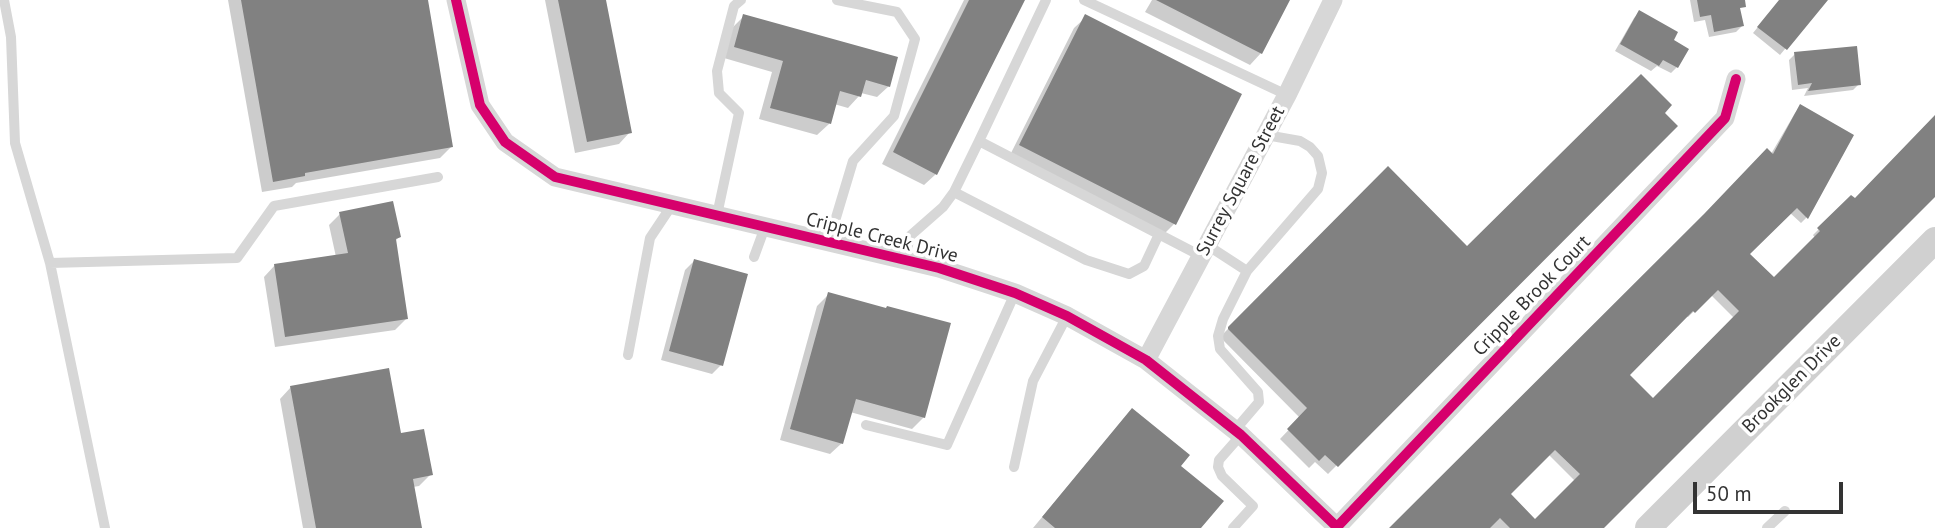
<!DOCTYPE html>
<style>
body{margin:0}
#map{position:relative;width:1935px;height:528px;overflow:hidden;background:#fff;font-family:"PT Sans",sans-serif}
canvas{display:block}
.scale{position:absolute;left:1693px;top:482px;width:150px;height:32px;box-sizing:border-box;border:4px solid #333;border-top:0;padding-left:9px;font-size:21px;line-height:24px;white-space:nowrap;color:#333;-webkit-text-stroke:5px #fff;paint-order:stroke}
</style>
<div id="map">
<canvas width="1935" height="528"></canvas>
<div class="scale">50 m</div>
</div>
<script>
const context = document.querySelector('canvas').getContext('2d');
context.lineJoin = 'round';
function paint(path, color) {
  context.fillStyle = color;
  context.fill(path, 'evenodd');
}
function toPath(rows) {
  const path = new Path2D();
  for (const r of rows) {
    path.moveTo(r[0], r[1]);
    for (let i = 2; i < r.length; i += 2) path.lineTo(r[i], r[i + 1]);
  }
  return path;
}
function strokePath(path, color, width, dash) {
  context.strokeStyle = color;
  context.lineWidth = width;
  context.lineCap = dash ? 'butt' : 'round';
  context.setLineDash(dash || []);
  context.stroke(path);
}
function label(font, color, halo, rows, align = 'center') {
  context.font = font + ' "PT Sans",sans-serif';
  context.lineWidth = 7;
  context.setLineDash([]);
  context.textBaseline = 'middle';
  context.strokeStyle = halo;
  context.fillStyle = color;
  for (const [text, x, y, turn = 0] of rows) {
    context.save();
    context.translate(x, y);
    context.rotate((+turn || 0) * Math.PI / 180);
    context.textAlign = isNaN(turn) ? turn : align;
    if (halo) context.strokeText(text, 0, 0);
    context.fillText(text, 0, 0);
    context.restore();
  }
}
const shadow = toPath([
 [228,0,426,0,451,147,440,158,296,183,292,187,262,192],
 [545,0,604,0,630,132,619,144,575,153],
 [964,0,1023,0,936,174,924,185,882,164],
 [1152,0,1288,0,1261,53,1250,65,1145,12],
 [1690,0,1737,0,1742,26,1736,32,1709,37,1705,20,1694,22],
 [1780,0,1819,0,1823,3,1780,55,1753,33],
 [1640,12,1672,41,1677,67,1671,73,1657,66,1651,71,1615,51,1634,18],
 [744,16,889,86,877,97,861,93,859,96,848,108,834,104,829,124,817,135,759,119,772,72,724,58,732,28],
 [1086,17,1174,224,1163,235,1009,157,1074,28],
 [1795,54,1859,84,1853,90,1804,96,1808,88,1792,90,1789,60],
 [1801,107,1852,135,1806,218,1801,223,1789,212,1748,254,1774,280,1815,238,1813,235,1851,197,1855,201,1935,120,1935,194,1602,528,1391,528,1771,154,1795,113],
 [1711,295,1734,318,1653,400,1627,375,1686,316,1688,317],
 [1548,454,1575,481,1535,521,1508,494],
 [1662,113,1675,126,1328,474,1315,462,1309,468,1280,439,1300,418,1220,337,1388,168,1467,249],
 [340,214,399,237,395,241,406,319,395,330,275,347,264,277,275,265,336,257,329,225],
 [694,261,721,365,712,374,661,360,685,270],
 [829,294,924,417,912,429,850,412,842,443,830,454,780,440,817,306],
 [291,387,399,435,431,474,419,486,413,487,420,528,303,528,280,399],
 [1122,421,1179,466,1199,528,1033,528]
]);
const building = toPath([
 [241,0,428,0,453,147,305,173,305,176,273,182],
 [558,0,606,0,632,133,587,142],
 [969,0,1025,0,937,175,893,152],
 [1156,0,1290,0,1262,54],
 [1697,0,1745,0,1746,7,1740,8,1744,26,1714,32,1711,15,1700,17],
 [1779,0,1828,0,1787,50,1757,27],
 [1639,10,1678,32,1674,40,1689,49,1678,68,1663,60,1659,66,1620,44],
 [743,14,898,57,890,87,866,80,861,97,840,91,831,124,770,108,783,61,734,47],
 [1085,14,1242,94,1176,225,1019,145],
 [1857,46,1861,85,1808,91,1812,83,1798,85,1794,52],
 [1641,74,1672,105,1665,113,1678,126,1338,467,1325,455,1319,461,1287,429,1307,408,1228,329,1228,327,1388,166,1467,246],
 [1800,104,1854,135,1808,219,1797,208,1750,254,1774,277,1820,231,1817,228,1851,195,1855,198,1935,115,1935,197,1604,528,1510,528,1500,518,1490,528,1389,528,1704,214,1767,148,1773,154],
 [1718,290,1739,311,1653,398,1630,375,1693,311,1695,313],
 [1555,450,1580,474,1535,519,1511,494],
 [393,201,401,237,396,239,408,319,285,337,274,264,348,253,339,212],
 [694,259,748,274,723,366,669,351],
 [828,292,886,308,887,306,951,323,925,418,856,399,843,444,790,429],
 [389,368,401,433,424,429,433,475,413,479,422,528,316,528,290,386],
 [1132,408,1190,455,1181,466,1224,501,1201,528,1055,528,1042,517]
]);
const lane = toPath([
 [4,0,11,37,15,143,50,263,105,528],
 [1046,0,979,141,1201,256],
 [1084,0,1287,95],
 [954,192,1086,260,1129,274,1144,266,1159,234],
 [717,215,739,113,719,93,717,71,734,6,741,0],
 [829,241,853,161,894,116,915,39,897,12,837,0],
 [1207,245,1247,271],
 [754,257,765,227],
 [905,259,910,236,943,207,954,192,979,141],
 [50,263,237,258,274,206,438,177],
 [628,355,650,238,672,205],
 [866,425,947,445,1015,293],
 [1235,430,1259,402,1258,392,1220,349,1218,336,1223,319,1247,271,1318,189,1322,173,1318,156,1310,147,1300,141,1266,135],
 [1014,467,1033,381,1067,316],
 [1233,528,1253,506,1222,476,1218,467,1219,460,1241,435],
 [1767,528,1785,511]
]);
const street = toPath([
 [456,0,480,105,505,142,555,177,939,268,1015,293,1067,316,1146,360,1241,435,1338,528],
 [1146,360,1287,95,1333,0],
 [1337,527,1725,118,1736,79]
]);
const secondary = toPath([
 [1648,528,1935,240]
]);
const cycleway = toPath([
 [456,0,480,105,505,142,555,177,939,268,1015,293,1067,316,1146,360,1241,435,1338,528],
 [1337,527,1725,118,1736,79]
]);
const streetNames = [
 ["Surrey Square Street",1241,181,-62],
 ["Cripple Creek Drive",882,238,14],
 ["Cripple Brook Court",1532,296,-46],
 ["Brookglen Drive",1792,384,-45]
];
paint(shadow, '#0003');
paint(building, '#818181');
strokePath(lane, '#d7d7d7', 10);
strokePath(street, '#d7d7d7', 19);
strokePath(secondary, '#d0d0d0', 26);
strokePath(cycleway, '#d6006c', 10);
label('19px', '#333', '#fff', streetNames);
</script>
